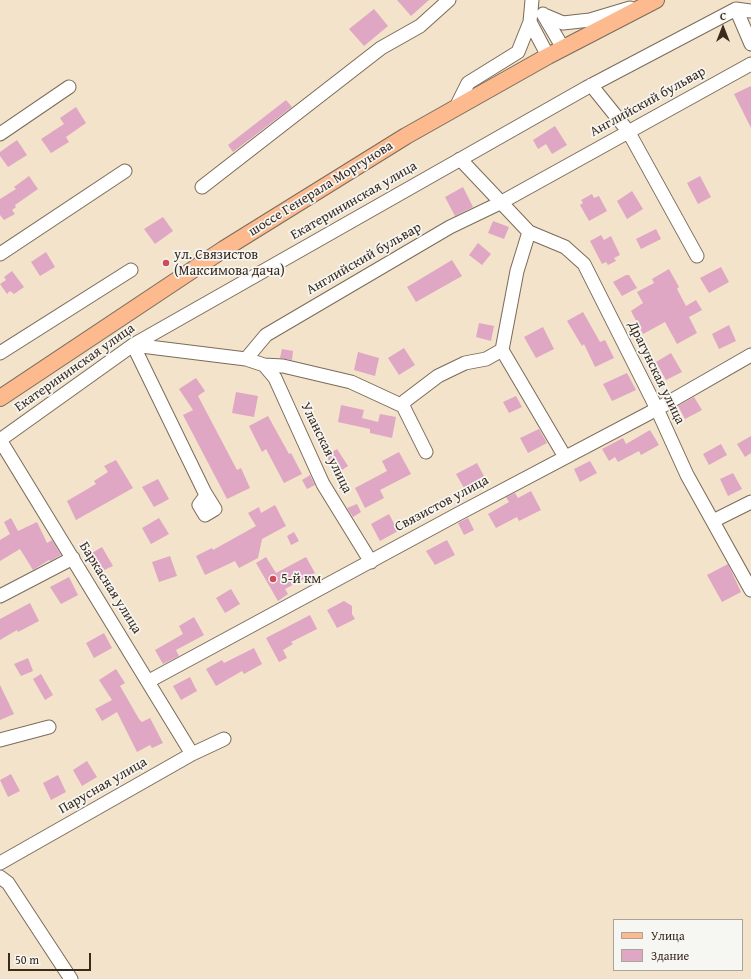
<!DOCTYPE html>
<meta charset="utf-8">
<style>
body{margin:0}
#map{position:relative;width:751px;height:979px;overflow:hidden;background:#f2e3ca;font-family:"Gentium Book Plus",serif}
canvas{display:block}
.legend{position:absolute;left:613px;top:919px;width:130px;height:52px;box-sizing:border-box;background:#f6f6f2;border:1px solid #aba49d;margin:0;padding:5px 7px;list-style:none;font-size:12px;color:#3b2a1e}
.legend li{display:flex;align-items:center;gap:8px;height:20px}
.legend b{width:20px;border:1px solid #aba49d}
.north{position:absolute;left:703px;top:8px;width:40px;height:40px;-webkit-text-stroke:3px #f6f6f2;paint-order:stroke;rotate:0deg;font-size:11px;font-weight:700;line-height:16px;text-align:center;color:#3b2a1e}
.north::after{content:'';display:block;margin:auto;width:14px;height:18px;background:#3b2a1e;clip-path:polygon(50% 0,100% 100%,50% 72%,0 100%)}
.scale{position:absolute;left:8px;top:953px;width:83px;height:18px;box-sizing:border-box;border:2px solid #3b2a1e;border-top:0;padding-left:5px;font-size:12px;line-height:14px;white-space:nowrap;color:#3b2a1e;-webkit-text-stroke:3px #f6f6f2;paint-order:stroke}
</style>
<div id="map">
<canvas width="751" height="979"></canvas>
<ul class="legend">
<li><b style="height:5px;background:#fcba8e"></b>Улица</li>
<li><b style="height:11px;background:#dfa7c3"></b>Здание</li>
</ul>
<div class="north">С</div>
<div class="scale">50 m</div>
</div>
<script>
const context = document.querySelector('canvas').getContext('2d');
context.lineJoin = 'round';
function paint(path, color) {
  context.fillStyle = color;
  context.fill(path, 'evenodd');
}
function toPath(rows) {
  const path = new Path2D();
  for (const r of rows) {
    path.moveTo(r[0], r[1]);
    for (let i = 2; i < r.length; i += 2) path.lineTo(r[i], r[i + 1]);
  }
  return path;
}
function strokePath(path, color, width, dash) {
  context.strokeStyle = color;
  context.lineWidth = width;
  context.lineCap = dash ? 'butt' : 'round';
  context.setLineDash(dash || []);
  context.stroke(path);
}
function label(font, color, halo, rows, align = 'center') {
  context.font = font + ' "Gentium Book Plus",serif';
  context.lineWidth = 3.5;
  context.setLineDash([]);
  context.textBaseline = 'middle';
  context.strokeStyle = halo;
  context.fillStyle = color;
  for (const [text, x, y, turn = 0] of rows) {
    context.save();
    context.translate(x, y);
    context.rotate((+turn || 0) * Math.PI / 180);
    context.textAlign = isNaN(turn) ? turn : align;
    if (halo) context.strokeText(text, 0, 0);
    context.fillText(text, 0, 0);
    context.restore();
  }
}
const building = toPath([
 [397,0,429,0,411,16],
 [374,9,388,26,364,46,349,29],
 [751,86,751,128,734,94],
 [286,100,292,107,233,152,228,145],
 [76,107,86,123,66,137,69,142,51,153,41,139,64,124,60,118],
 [555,126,567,145,552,154,546,144,538,149,533,140],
 [17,140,27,155,8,167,0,156,0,152],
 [29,176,38,189,15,205,16,207,12,210,15,214,4,220,0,215,0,199,16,189,14,187],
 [700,176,711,197,698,204,687,183],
 [463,187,473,207,455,216,445,197],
 [632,191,643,209,627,219,617,201],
 [592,194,594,198,599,196,607,211,589,221,580,205,583,203,581,200],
 [163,217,173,231,155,244,144,229],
 [493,221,509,227,504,239,488,233],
 [656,229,661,239,641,249,636,239],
 [601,235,604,240,611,236,620,255,614,258,616,261,608,265,606,262,602,264,590,241],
 [478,243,491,254,482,265,469,255],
 [46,252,55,267,40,276,31,262],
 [452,260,462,276,416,302,407,287],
 [721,267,729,282,709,293,700,278],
 [669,269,679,287,677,289,686,306,696,300,702,310,689,317,697,333,677,344,665,322,643,334,631,311,643,303,637,292,654,283,652,279],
 [12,271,24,287,14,294,10,291,7,294,0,284,6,280,4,277],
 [626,275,629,275,637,288,622,296,613,282],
 [583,312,600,342,605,340,614,358,595,367,584,344,582,346,567,321],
 [479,323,494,326,491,341,476,337],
 [729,325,736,341,719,349,712,334],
 [543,327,554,349,536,358,524,337],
 [404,348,415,365,399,375,388,358],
 [282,349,293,351,292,360,280,358],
 [358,352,379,358,375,376,354,370],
 [671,353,682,372,666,380,656,362],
 [627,373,636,390,612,401,603,384],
 [196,378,205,391,198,396,237,470,241,468,250,488,227,499,183,415,193,410,179,389],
 [236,392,258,396,254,417,232,413],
 [516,396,522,407,509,413,503,402],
 [694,397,702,410,685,419,678,406],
 [341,405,364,410,362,418,378,422,380,414,396,417,392,438,370,433,370,429,338,422],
 [268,416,289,454,291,453,302,474,284,483,266,449,262,452,249,426],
 [539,429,547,443,528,453,520,438],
 [650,430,659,445,641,455,639,451,618,462,615,457,609,461,602,449,623,438,626,444],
 [751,436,751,453,745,457,737,444],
 [721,444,727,455,709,465,703,454],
 [337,449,348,466,337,473,326,456],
 [399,452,411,474,380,490,384,498,365,508,355,488,387,471,382,461],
 [116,460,133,488,76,520,67,501,96,484,94,481,108,472,104,466],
 [590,461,597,473,580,482,574,469],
 [477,463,484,476,479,479,481,484,471,490,468,486,464,488,456,474],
 [733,473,742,489,728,496,720,479],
 [310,475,315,485,307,489,302,480],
 [158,479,169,499,154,507,142,487],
 [531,491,541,510,519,521,517,517,496,528,488,514,509,502,506,497,515,493,518,498],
 [357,504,361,512,353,517,347,508],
 [275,505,286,526,262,539,258,558,239,568,235,561,205,575,196,556,212,548,213,550,256,526,248,513,259,507,261,513],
 [389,514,398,531,380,541,371,524],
 [11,518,18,531,37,522,47,543,52,540,61,555,50,561,49,560,33,570,20,549,0,561,0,540,10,534,4,522],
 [159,518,169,534,151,544,142,528],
 [468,518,474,530,464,535,458,523],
 [294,532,299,541,291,545,287,536],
 [447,540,455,555,435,565,426,551],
 [102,547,113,566,102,571,98,563,91,567,85,557],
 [170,556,177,576,159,582,152,562],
 [266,557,276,573,306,557,315,573,285,589,288,594,278,601,256,563],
 [728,564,741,592,722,602,707,575],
 [69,577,78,595,61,604,50,587],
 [231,589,240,604,225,613,216,598],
 [344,601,352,606,352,614,355,619,337,628,327,610],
 [30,603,39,621,18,632,17,630,0,640,0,619],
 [310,615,317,629,291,642,293,644,283,650,287,658,279,662,266,638],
 [194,617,204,635,176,650,179,656,163,664,155,650,183,634,179,626],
 [104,633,112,648,94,658,86,643],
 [254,648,262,664,244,674,242,671,216,686,206,669,222,660,224,663],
 [28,658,33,671,21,676,14,664],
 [116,669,125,683,120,686,139,719,142,722,150,718,163,743,152,748,150,745,137,752,117,712,102,721,95,709,112,700,99,680],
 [41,674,53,695,45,700,33,679],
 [190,677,197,691,181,700,173,686],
 [0,685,14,714,0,720],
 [87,761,97,777,82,786,73,770],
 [11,774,20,791,8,797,0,780],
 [58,775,66,792,51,800,43,783]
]);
const minor = toPath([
 [736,9,751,44],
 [736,9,751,11],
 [543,14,563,48],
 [544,15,563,23,590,20,630,8],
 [530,22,548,56],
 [591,85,628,131,697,256],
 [456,107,468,83,518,52,530,22,532,0],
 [0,134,69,87],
 [460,159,529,232,565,247,584,264,657,409,687,475,751,590],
 [202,187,381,48,420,26,449,0],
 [0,254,125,171],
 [133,345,246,359,264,365,275,378,323,484,371,562],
 [133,345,205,493,215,509,205,515,199,505,205,497,205,493],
 [502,350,565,457],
 [0,353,131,270],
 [246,359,266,335,450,227,500,203,751,64],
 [264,365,283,366,351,382,403,406,405,401,438,376,465,363,486,359,502,350,517,271,529,232],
 [403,406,426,452],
 [0,440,133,345,586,88,736,9],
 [0,440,192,754],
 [713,521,751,502],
 [0,596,73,558],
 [149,681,458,514,657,409,751,355],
 [0,740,49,727],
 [0,863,192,754,224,739],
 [0,877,8,883,71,979]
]);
const major = toPath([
 [0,398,224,249,406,136,548,56,656,0]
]);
const markers = [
 [166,263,4,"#d1495b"],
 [273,579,4,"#d1495b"]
];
const streetNames = [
 ["Английский бульвар",648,102,-29],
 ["шоссе Генерала Моргунова",321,189,-32],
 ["Екатерининская улица",354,201,-30],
 ["Английский бульвар",364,259,-30],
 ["Екатерининская улица",75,368,-35],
 ["Драгунская улица",656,373,64],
 ["Уланская улица",326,448,64],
 ["Связистов улица",442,504,-28],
 ["Баркасная улица",110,588,58],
 ["Парусная улица",103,786,-30]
];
const poiNames = [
 ["ул. Связистов",174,255],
 ["(Максимова дача)",174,271],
 ["5-й км",281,579]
];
paint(building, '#dfa7c3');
strokePath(minor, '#7b6b5a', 15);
strokePath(major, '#7b6b5a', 18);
strokePath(minor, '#fff', 13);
strokePath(major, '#fcba8e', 16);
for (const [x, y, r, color] of markers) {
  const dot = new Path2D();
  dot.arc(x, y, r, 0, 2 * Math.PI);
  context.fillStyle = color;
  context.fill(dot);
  strokePath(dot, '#f6f6f2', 1.5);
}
label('14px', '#3b2a1e', '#f6f6f2', streetNames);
label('14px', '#3b2a1e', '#f6f6f2', poiNames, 'left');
</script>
